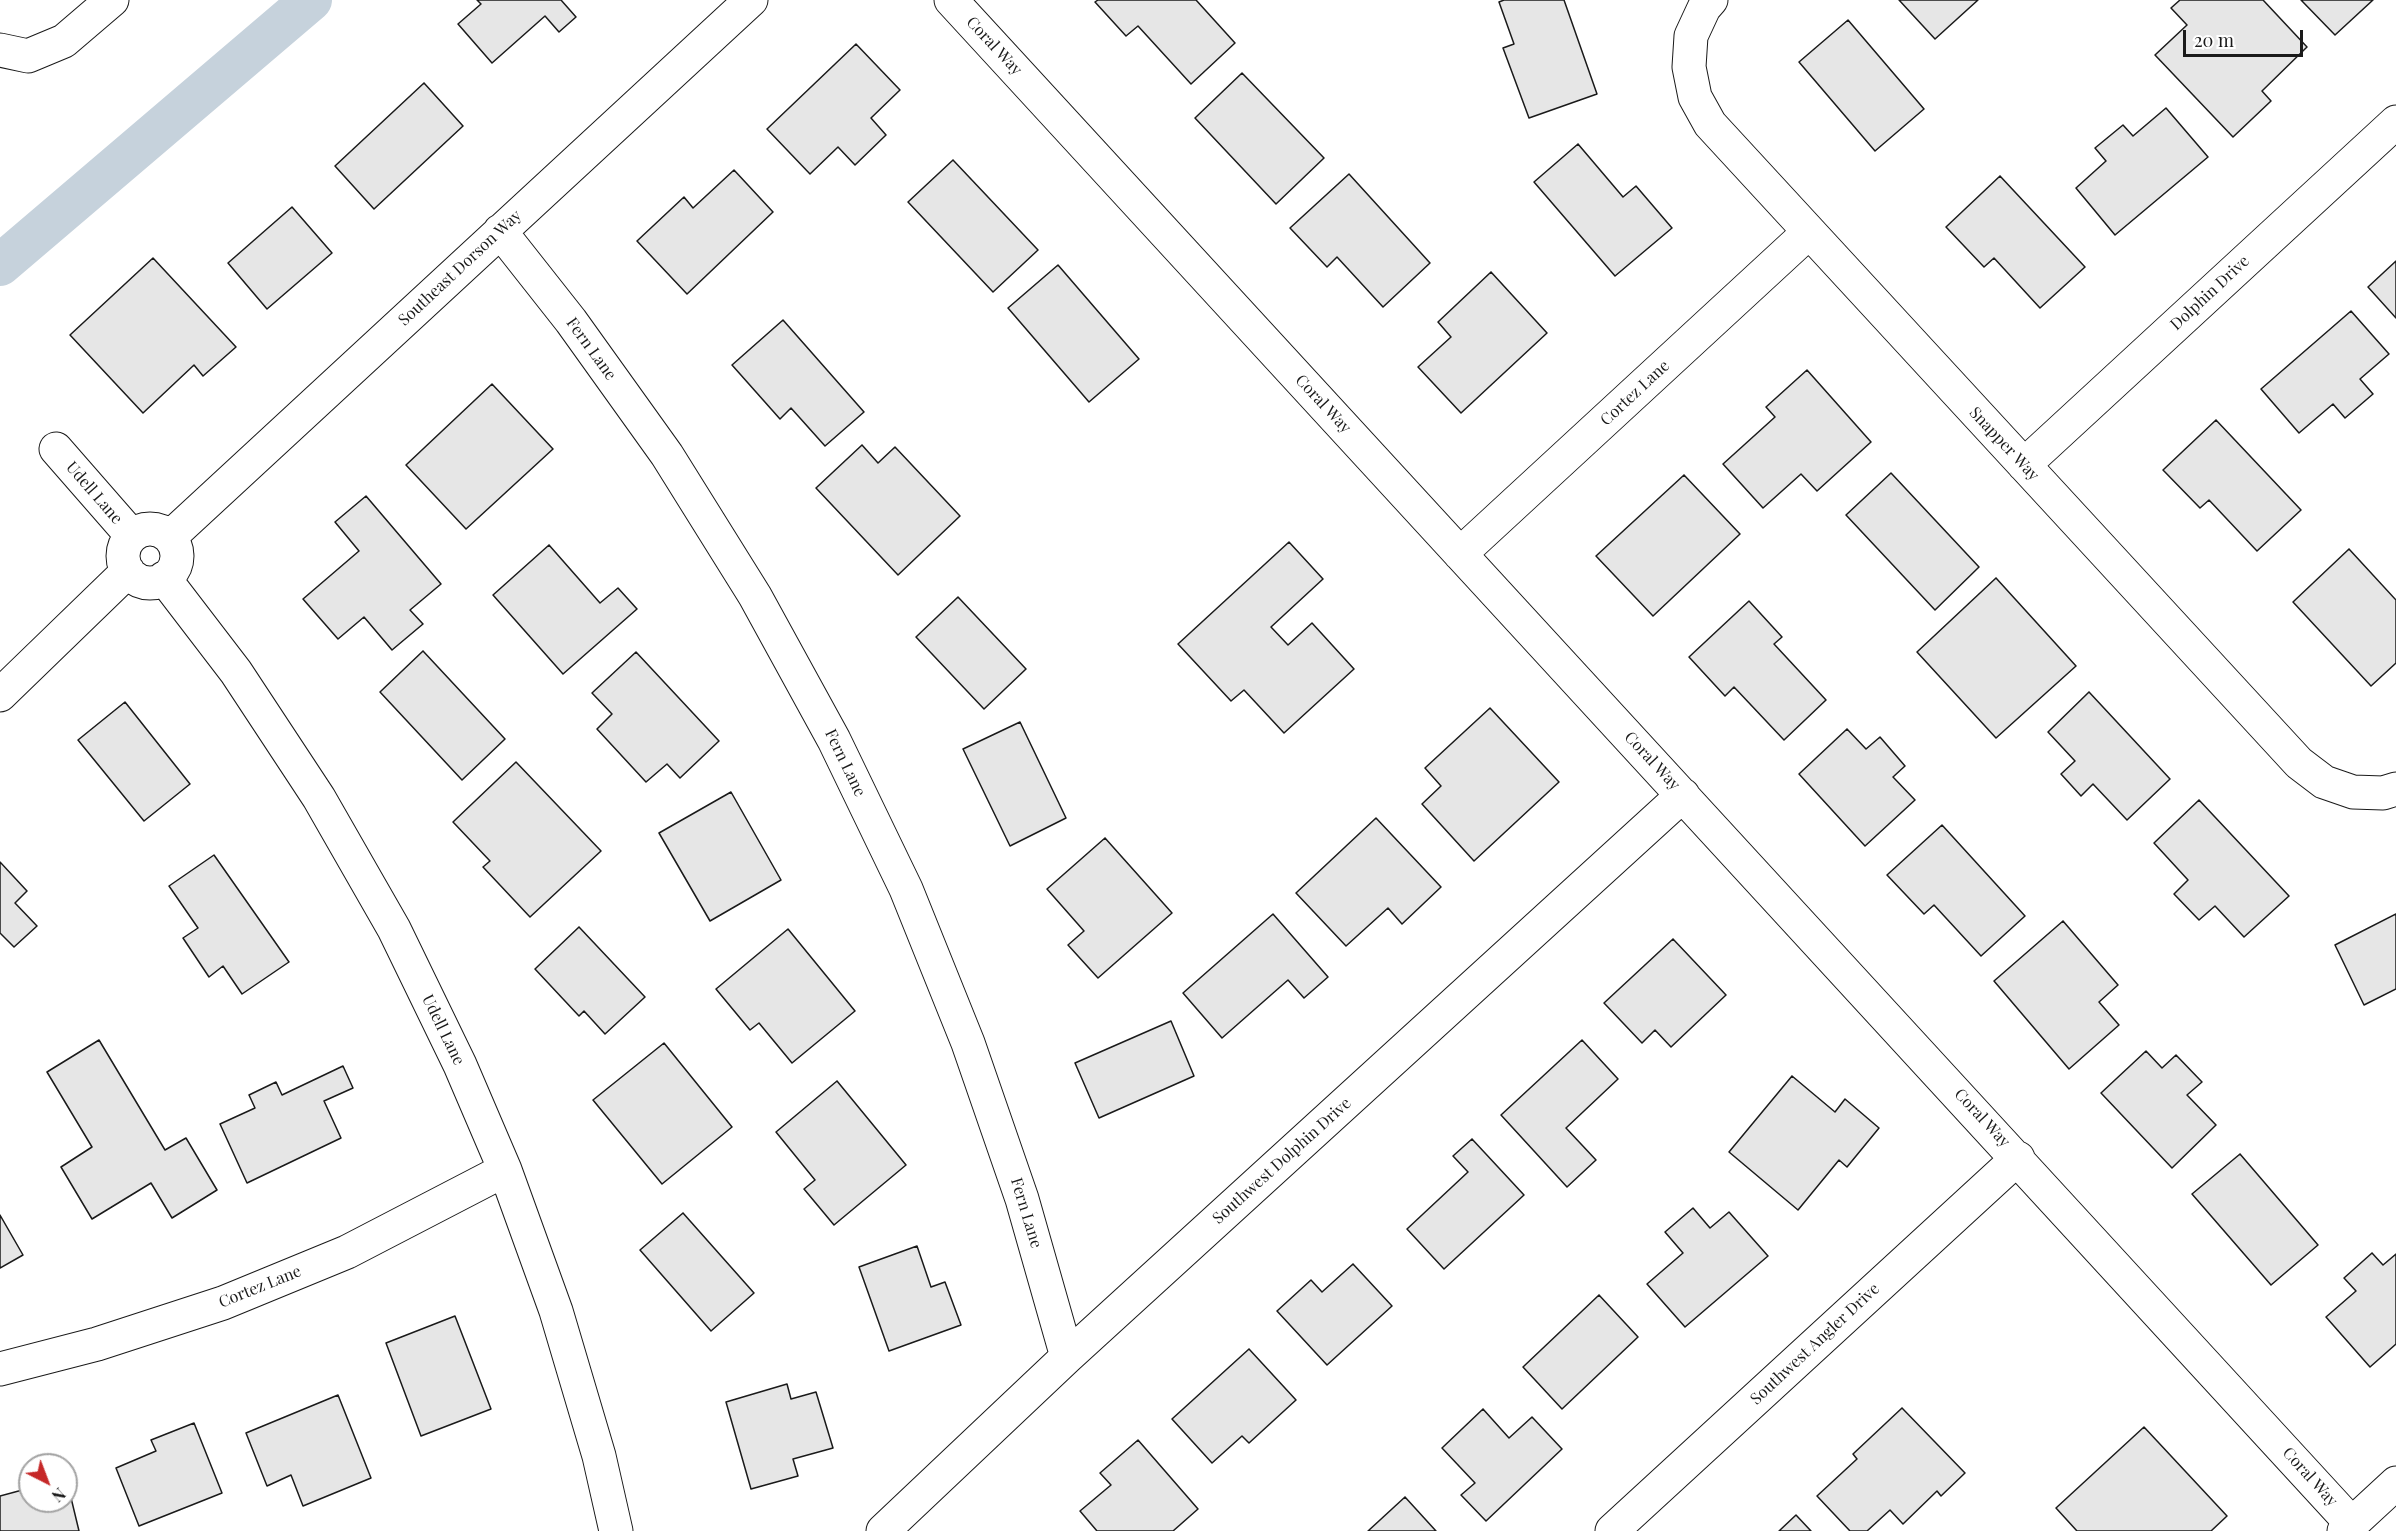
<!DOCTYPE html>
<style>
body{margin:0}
#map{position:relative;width:2396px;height:1531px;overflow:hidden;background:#fff;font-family:"Playfair Display",serif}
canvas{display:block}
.north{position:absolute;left:18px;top:1453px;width:60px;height:60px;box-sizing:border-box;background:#fff;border:2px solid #a3a3a3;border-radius:50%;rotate:138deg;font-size:16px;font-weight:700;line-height:24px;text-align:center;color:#1a1a1a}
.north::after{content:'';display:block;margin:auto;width:21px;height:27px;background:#c62828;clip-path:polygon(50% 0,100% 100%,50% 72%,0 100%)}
.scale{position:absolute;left:2183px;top:30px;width:120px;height:27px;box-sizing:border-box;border:3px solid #1a1a1a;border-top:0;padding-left:8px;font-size:18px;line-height:21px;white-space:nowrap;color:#1a1a1a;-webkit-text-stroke:4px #fff;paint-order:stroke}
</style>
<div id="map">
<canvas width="2396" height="1531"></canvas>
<div class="north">N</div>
<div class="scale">20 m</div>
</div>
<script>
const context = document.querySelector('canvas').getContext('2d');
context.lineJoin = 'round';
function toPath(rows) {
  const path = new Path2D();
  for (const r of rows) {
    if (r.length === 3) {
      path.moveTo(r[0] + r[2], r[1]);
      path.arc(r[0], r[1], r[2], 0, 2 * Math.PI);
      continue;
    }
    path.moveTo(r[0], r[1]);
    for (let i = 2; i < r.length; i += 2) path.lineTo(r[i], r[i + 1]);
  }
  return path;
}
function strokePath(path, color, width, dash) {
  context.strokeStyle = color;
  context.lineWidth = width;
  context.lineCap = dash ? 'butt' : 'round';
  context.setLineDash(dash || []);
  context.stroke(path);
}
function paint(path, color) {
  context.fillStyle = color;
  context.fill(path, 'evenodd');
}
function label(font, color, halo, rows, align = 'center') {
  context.font = font + ' "Playfair Display",serif';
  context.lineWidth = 4.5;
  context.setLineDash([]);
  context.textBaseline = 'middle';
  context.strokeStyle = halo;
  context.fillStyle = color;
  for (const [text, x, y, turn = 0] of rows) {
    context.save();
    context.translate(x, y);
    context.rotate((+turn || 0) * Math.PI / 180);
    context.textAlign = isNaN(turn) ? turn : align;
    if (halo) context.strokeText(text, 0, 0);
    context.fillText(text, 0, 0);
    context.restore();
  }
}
const canal = toPath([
 [0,265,311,0]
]);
const building = toPath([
 [477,0,561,0,576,17,559,32,545,16,492,63,458,24,481,4,477,0],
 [1098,0,1196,0,1235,43,1191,84,1138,26,1126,36,1095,2,1098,0],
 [1504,0,1564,0,1597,94,1529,118,1503,48,1514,44,1499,2,1504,0],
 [1899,0,1978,0,1935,39,1899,0],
 [2180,0,2263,0,2307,47,2262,91,2271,101,2233,137,2155,55,2187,25,2171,8,2180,0],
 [2301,0,2373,0,2335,35,2301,0],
 [1848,20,1924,109,1875,151,1799,62,1848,20],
 [856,44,900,90,871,118,886,135,855,165,838,147,810,174,767,129,856,44],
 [1242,73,1324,158,1276,204,1195,118,1242,73],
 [424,83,463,126,374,209,335,166,424,83],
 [2166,108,2208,157,2115,235,2076,188,2106,161,2095,148,2123,125,2133,136,2166,108],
 [1578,144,1623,197,1636,186,1672,228,1615,276,1534,182,1578,144],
 [953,160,1038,250,993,292,908,202,953,160],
 [734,170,773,212,687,294,637,241,684,197,693,208,734,170],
 [1349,174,1430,263,1383,307,1337,257,1327,267,1290,228,1349,174],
 [2000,176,2085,267,2040,308,1994,258,1984,267,1946,227,2000,176],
 [292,207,332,253,267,309,228,263,292,207],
 [153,258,236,347,203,376,194,365,143,413,70,335,153,258],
 [2396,261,2396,318,2368,287,2396,261],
 [1058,265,1139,359,1089,402,1008,308,1058,265],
 [1491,272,1547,333,1461,413,1418,367,1451,337,1438,322,1491,272],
 [2351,311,2389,354,2360,379,2373,394,2345,418,2333,404,2299,433,2261,389,2351,311],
 [783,320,864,412,825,446,791,408,780,419,732,365,783,320],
 [1807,370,1871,442,1817,491,1801,474,1763,508,1723,464,1775,417,1766,407,1807,370],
 [492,384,553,449,466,529,406,465,492,384],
 [2216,420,2301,510,2257,551,2209,500,2200,508,2163,470,2216,420],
 [862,445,878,463,895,447,960,516,898,575,816,488,862,445],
 [1891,473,1979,567,1935,610,1846,515,1891,473],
 [1684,475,1740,534,1653,616,1596,556,1684,475],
 [366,496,441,584,410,610,423,624,392,650,364,617,338,639,303,599,359,551,335,522,366,496],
 [1289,542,1323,579,1271,627,1288,645,1312,623,1354,669,1284,733,1244,690,1231,701,1178,644,1289,542],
 [549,545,600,603,618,588,637,609,563,674,493,595,549,545],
 [2349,549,2396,600,2396,663,2371,686,2293,602,2349,549],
 [1996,578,2076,666,1996,738,1917,652,1996,578],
 [958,597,1026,669,984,709,916,637,958,597],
 [1749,601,1782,637,1774,644,1826,700,1784,740,1734,687,1725,696,1689,657,1749,601],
 [423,651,505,739,462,780,380,692,423,651],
 [636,652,719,741,680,778,667,764,646,782,597,729,612,714,592,693,636,652],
 [2089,692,2170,779,2127,820,2093,784,2081,796,2061,774,2075,761,2048,732,2089,692],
 [125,702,190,784,144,821,78,740,125,702],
 [1490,708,1559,782,1474,861,1422,804,1441,786,1425,768,1490,708],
 [1020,722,1066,818,1010,846,963,749,1020,722],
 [1847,729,1866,749,1880,737,1905,766,1893,777,1915,800,1865,846,1799,774,1847,729],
 [516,762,601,851,530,917,483,867,490,861,453,822,516,762],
 [731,792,781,880,710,921,659,833,731,792],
 [2199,800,2289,896,2244,937,2215,906,2199,920,2174,894,2188,880,2154,843,2199,800],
 [1376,818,1441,887,1402,924,1388,908,1346,946,1296,893,1376,818],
 [1942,825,2025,916,1981,956,1934,905,1924,914,1887,875,1942,825],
 [1105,838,1172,913,1098,978,1068,945,1084,931,1047,889,1105,838],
 [214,855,289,962,242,994,223,966,209,977,183,938,198,928,169,886,214,855],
 [0,862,27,891,15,903,37,926,14,947,0,933,0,862],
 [1273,914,1328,977,1304,998,1288,980,1222,1038,1183,993,1273,914],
 [2396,914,2396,989,2364,1005,2335,945,2396,914],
 [2063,921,2118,985,2099,1002,2119,1025,2069,1069,1994,981,2063,921],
 [579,927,645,997,605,1034,584,1011,579,1016,535,969,579,927],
 [788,929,855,1011,792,1063,759,1023,750,1030,716,989,788,929],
 [1673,939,1726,995,1671,1047,1655,1030,1642,1043,1604,1003,1673,939],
 [1171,1021,1194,1076,1099,1118,1075,1063,1171,1021],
 [99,1040,165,1150,186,1138,217,1190,172,1218,151,1183,92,1219,61,1167,92,1147,47,1072,99,1040],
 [1582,1040,1618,1079,1566,1128,1596,1160,1567,1187,1501,1115,1582,1040],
 [664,1043,732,1127,662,1184,593,1100,664,1043],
 [2146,1051,2162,1068,2176,1055,2202,1082,2187,1095,2216,1125,2172,1168,2101,1093,2146,1051],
 [343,1066,353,1088,324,1101,341,1138,247,1183,220,1124,255,1108,249,1095,276,1082,282,1095,343,1066],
 [1792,1076,1835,1112,1845,1099,1879,1128,1847,1167,1839,1160,1798,1210,1729,1152,1792,1076],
 [837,1081,906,1165,834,1225,804,1189,815,1180,776,1132,837,1081],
 [1472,1139,1524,1195,1444,1269,1407,1229,1468,1172,1453,1156,1472,1139],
 [2240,1154,2318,1245,2271,1285,2192,1194,2240,1154],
 [1693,1208,1710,1228,1729,1212,1768,1256,1685,1327,1647,1284,1683,1253,1665,1232,1693,1208],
 [683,1213,754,1293,711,1331,640,1250,683,1213],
 [0,1215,23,1255,0,1268,0,1215],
 [917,1246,931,1287,945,1282,961,1325,889,1351,859,1267,917,1246],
 [2372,1253,2383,1265,2396,1254,2396,1344,2370,1367,2326,1317,2356,1291,2344,1278,2372,1253],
 [1353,1264,1392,1306,1327,1365,1277,1311,1311,1280,1322,1292,1353,1264],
 [1599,1295,1638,1337,1562,1409,1523,1367,1599,1295],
 [455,1316,491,1409,421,1436,386,1343,455,1316],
 [1249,1349,1296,1400,1249,1443,1242,1436,1212,1463,1172,1419,1249,1349],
 [787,1384,791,1399,816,1392,833,1448,793,1459,798,1476,751,1489,726,1402,787,1384],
 [338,1395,371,1478,303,1506,291,1475,267,1486,246,1433,338,1395],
 [1902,1408,1965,1473,1941,1496,1937,1491,1903,1524,1890,1510,1867,1531,1850,1531,1817,1496,1857,1459,1853,1454,1902,1408],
 [1483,1409,1509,1438,1532,1417,1562,1449,1486,1521,1461,1495,1475,1483,1442,1448,1483,1409],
 [194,1423,222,1493,139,1526,116,1468,156,1451,151,1440,194,1423],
 [2144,1427,2227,1516,2211,1531,2077,1531,2056,1508,2144,1427],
 [1138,1440,1198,1509,1173,1531,1097,1531,1080,1511,1111,1485,1100,1473,1138,1440],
 [30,1471,30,1501,66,1501,66,1477,79,1531,0,1531,0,1496,26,1489,22,1473,30,1471],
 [1405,1497,1436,1531,1368,1531,1405,1497],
 [1796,1515,1811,1531,1779,1531,1796,1515]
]);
const street = toPath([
 [951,0,2352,1524],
 [1711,0,1704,8,1691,36,1689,67,1695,97,1710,124,2299,763,2324,782,2353,792,2383,793,2396,789],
 [0,50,28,56,64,41,112,0],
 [500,231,571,321,667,455,755,596,834,740,906,889,968,1043,1022,1199,1067,1357],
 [56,449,132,536],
 [2024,465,2396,122],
 [150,556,27],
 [170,537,751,0],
 [1460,554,1809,232],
 [164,578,236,672,319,798,394,929,460,1065,505,1170,556,1311,599,1456,616,1531],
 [0,695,128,571],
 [0,1369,97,1344,223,1303,347,1252,505,1170],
 [883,1531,1067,1357,1683,795],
 [1612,1531,2018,1158]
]);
const secondary = toPath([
 [2344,1531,2396,1483]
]);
const streetNames = [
 ["Coral Way",994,46,47],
 ["Southeast Dorson Way",460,268,-43],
 ["Dolphin Drive",2210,293,-43],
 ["Fern Lane",591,349,54],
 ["Cortez Lane",1635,393,-43],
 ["Coral Way",1323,404,47],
 ["Snapper Way",2004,444,47],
 ["Udell Lane",94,493,49],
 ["Coral Way",1652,761,47],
 ["Fern Lane",845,763,64],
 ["Udell Lane",443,1030,64],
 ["Coral Way",1982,1118,47],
 ["Southwest Dolphin Drive",1282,1161,-42],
 ["Fern Lane",1026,1213,73],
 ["Cortez Lane",260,1287,-22],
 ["Southwest Angler Drive",1815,1344,-43],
 ["Coral Way",2310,1477,48]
];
strokePath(canal, '#c6d2dc', 42);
paint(building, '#e6e6e6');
strokePath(building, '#1a1a1a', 1.5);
strokePath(street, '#1a1a1a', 35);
strokePath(secondary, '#1a1a1a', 35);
strokePath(street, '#fff', 33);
strokePath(secondary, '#fff', 33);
label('16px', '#1a1a1a', '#fff', streetNames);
</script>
